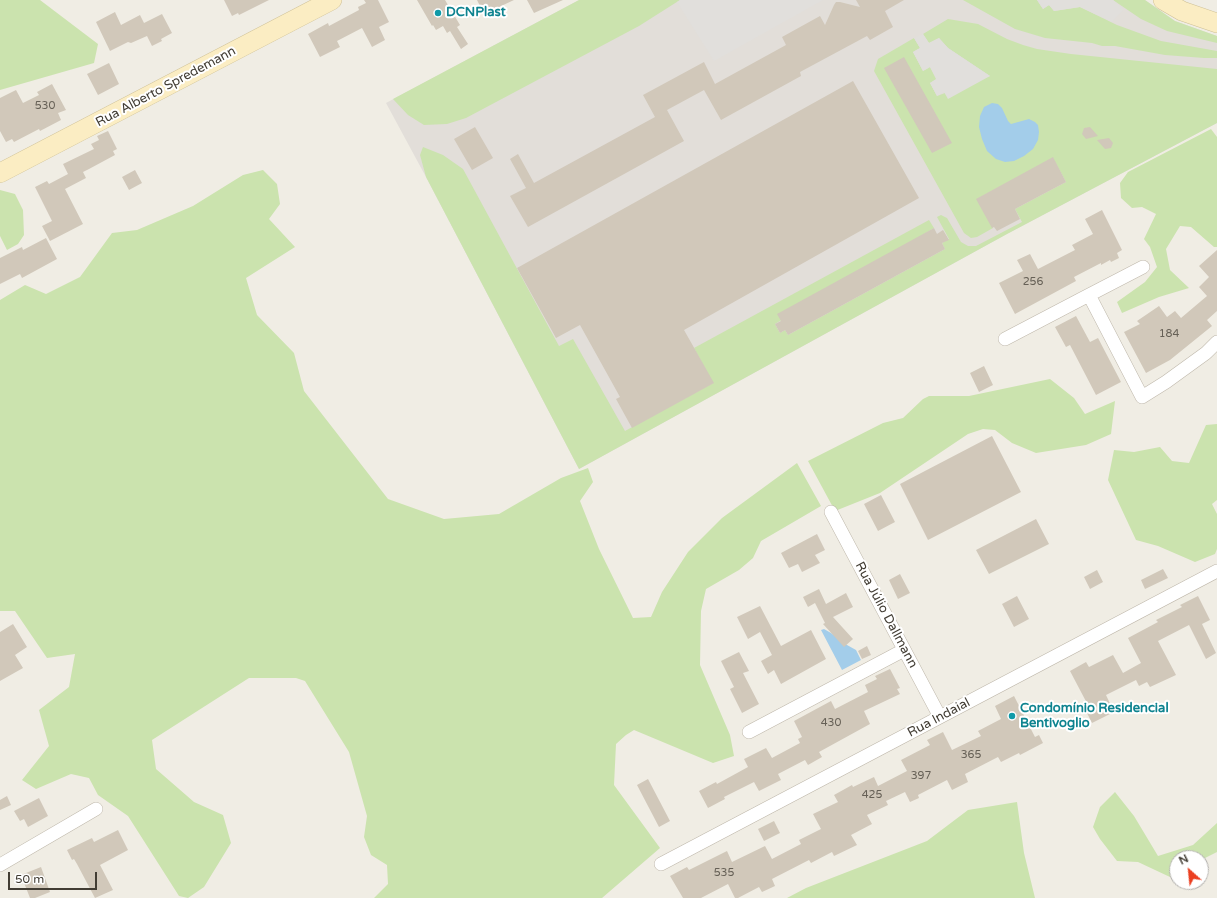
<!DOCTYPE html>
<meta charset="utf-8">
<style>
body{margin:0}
#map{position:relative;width:1217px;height:898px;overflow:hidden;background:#f0ede4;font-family:"Varela Round",sans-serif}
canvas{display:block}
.north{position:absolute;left:1169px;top:850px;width:40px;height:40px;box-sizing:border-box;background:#fff;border:1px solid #b3b1ae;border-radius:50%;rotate:333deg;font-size:11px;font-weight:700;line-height:16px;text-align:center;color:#423d34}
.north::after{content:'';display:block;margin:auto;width:14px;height:18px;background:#eb3f20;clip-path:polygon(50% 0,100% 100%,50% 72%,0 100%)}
.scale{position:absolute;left:8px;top:872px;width:89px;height:18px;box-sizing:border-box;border:2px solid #423d34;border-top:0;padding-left:5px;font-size:12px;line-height:14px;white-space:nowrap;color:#423d34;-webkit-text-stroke:3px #fff;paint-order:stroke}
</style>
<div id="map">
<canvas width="1217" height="898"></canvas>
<div class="north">N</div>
<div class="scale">50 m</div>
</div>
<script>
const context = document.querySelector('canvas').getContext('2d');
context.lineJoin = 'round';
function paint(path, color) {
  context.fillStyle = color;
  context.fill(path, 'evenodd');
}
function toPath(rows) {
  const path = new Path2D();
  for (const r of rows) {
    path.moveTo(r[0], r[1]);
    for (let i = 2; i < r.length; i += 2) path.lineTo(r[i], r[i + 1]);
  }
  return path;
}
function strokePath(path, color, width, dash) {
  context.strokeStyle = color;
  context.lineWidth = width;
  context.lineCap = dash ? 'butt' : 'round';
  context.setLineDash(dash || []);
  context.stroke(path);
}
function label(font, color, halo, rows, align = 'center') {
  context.font = font + ' "Varela Round",sans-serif';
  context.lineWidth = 4;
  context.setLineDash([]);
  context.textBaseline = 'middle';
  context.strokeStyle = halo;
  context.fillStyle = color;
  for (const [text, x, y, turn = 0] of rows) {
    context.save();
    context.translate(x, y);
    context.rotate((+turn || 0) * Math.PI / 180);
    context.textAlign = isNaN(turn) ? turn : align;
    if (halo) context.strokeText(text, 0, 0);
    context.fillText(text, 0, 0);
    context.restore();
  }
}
const industrial = toPath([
 [579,0,1145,0,1175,21,1217,36,1217,123,1007,234,579,469,426,177,386,103]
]);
const green = toPath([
 [0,0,40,0,98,44,94,63,0,90],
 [579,0,680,0,639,26,466,118,447,124,424,125,408,115,393,99],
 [963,0,1037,0,1043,9,1049,5,1054,11,1080,7,1117,25,1161,41,1217,51,1217,58,1204,58,1165,55,1115,46,1102,46,1092,43,1045,38,1015,29],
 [1113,0,1145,0,1175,21,1217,36,1217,43,1167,31,1141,19],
 [948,19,978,24,1007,39,1023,45,1037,49,1071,54,1217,69,1217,123,1007,234,579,469,426,177,420,155,423,147,443,155,463,169,559,346,573,339,625,431,713,383,694,348,929,220,934,228,775,324,780,333,785,330,788,335,945,249,942,243,949,239,937,217,941,215,947,218,961,242,968,246,976,246,1022,222,1015,209,1066,182,1053,158,977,199,993,228,977,237,971,238,964,233,874,71,878,59,914,38,920,48,913,52,923,71,930,67,937,79,930,83,937,96,990,76,948,48,939,38,929,43,923,34],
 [1211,129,1217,137,1217,247,1214,247,1191,227,1180,226,1166,249,1170,270,1189,288,1159,297,1122,313,1117,302,1145,282,1157,267,1150,247,1144,239,1156,214,1142,207,1132,208,1121,198,1120,183,1128,172],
 [263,170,277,184,280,204,269,219,295,247,246,278,257,315,294,353,304,391,388,499,444,519,499,514,561,478,588,468,593,482,580,501,599,549,633,618,651,617,662,592,688,552,722,518,797,463,821,506,761,541,753,558,739,570,706,589,701,611,700,665,730,735,734,756,713,763,634,730,626,735,616,744,614,785,660,848,602,898,374,898,388,884,387,865,371,855,364,837,367,816,349,752,305,681,296,678,249,678,152,740,156,769,194,802,223,815,231,843,204,887,188,898,179,896,128,816,98,795,89,778,71,774,36,789,22,780,49,746,39,710,69,687,75,654,47,658,15,611,0,611,0,300,25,285,46,294,80,277,112,233,137,230,193,206,243,175],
 [0,190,15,194,23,210,24,235,18,244,7,250,0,236],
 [1050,379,1074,398,1085,414,1115,401,1111,434,1086,445,1036,453,1012,443,995,430,983,429,968,434,880,493,835,511,808,461,883,423,903,418,923,399,929,396,969,396],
 [1217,424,1217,500,1212,504,1217,514,1217,549,1215,554,1195,562,1158,546,1136,540,1108,480,1114,450,1134,452,1160,447,1172,461,1189,463,1206,425],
 [1115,792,1134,816,1158,856,1193,845,1217,823,1217,852,1201,860,1201,858,1177,858,1177,873,1170,877,1138,862,1117,861,1100,839,1093,827,1100,807],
 [1017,802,1024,853,1035,898,787,898,806,888,927,841,968,810]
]);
const parking = toPath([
 [680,0,823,0,714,61,677,2],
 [1037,0,1113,0,1124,9,1112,22,1080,7,1054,11,1049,5,1043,9],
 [923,34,929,43,939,38,948,48,990,76,948,99,944,92,937,96,930,83,936,79,930,67,923,71,913,52,920,48,914,38]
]);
const water = toPath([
 [992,103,998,104,1002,108,1008,121,1011,124,1029,119,1035,122,1038,125,1039,132,1038,140,1033,149,1024,156,1014,161,1005,162,996,159,987,151,982,139,979,127,980,116,984,107],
 [824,629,831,633,847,645,856,650,861,660,842,670,821,630]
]);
const building = toPath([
 [224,0,269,0,239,15,238,13,232,16],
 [364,0,378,0,389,22,379,27,385,40,372,47,362,28,337,41,340,47,320,57,308,34,328,23,329,26,359,10,358,7,366,3],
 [417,0,445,0,460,25,457,27,468,44,461,49,450,31,447,33,443,26,436,30,433,25,432,26],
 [477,0,514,0,484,14],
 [527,0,563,0,534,13],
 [856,0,904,0,885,11,893,27,870,40,867,36,800,72,801,76,721,120,704,90,667,110,684,141,528,227,510,196,526,188,510,159,518,154,534,183,655,117,643,95,704,62,715,84,786,45,782,37,820,16,825,25,834,5,836,2,840,2,860,7],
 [115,12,121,25,140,15,144,23,162,14,172,33,161,39,162,41,152,46,147,36,131,43,128,42,110,51,96,22],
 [904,57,952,143,932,153,884,68],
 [109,63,119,84,98,95,87,74],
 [853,81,919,198,684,330,714,383,632,428,616,399,620,397,580,325,556,338,517,268],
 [52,84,66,110,58,113,61,120,40,131,39,129,14,142,12,139,6,142,0,131,0,98,16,90,23,103,39,95,37,92],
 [475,127,493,158,472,170,454,139],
 [1090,127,1098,136,1086,139,1082,134,1084,128],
 [108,131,117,149,113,151,115,155,89,169,83,172,86,178,65,189,83,224,50,241,42,226,52,221,35,187,47,181,49,184,68,174,63,164,94,149,91,144,99,140,97,136],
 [1109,138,1113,143,1111,148,1105,149,1097,140],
 [1053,157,1066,182,1015,209,1020,219,997,231,994,227,992,228,976,199],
 [135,170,142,183,129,190,122,177],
 [1102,210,1122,250,1117,253,1119,258,1111,262,1110,260,1101,265,1101,263,1074,277,1076,281,1015,314,999,283,1023,271,1017,260,1030,254,1038,269,1075,250,1072,245,1093,234,1085,219],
 [934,228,937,234,943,230,949,240,942,243,945,249,788,335,785,330,780,333,775,324,781,321,777,314],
 [46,238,57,259,22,278,20,274,0,284,0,258,22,247,23,250],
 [1217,250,1217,311,1207,320,1212,326,1170,360,1146,373,1124,332,1140,324,1137,321,1159,306,1167,317,1175,311,1181,318,1207,296,1199,287,1209,277,1199,266],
 [1076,316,1090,342,1098,338,1121,382,1096,395,1070,345,1066,347,1055,327],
 [984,366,993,385,979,392,970,373],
 [992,436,1021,492,928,540,900,484],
 [881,495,895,522,878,531,864,504],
 [1036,519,1049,544,989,574,976,550],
 [817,534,825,550,815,555,820,563,802,572,798,564,789,568,781,553],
 [1163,569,1168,578,1145,589,1141,580],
 [1097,570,1103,582,1090,589,1084,577],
 [900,574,910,593,898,599,889,580],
 [819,589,826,604,846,593,853,607,833,617,853,639,844,647,823,624,825,623,815,603,808,607,803,597],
 [1017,596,1029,619,1014,627,1002,604],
 [1198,596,1210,620,1202,624,1216,653,1206,659,1189,625,1158,641,1176,675,1150,687,1147,682,1139,686,1136,680,1106,695,1114,712,1092,723,1086,711,1090,709,1070,671,1086,662,1089,667,1113,655,1123,673,1141,663,1128,638,1158,622,1156,620,1182,607,1180,605],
 [760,606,781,646,811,630,826,659,781,684,774,670,768,674,761,661,772,655,760,632,748,639,737,617],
 [13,624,27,647,15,655,23,668,0,681,0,632],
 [867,646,871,655,862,659,858,651],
 [739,652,749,671,743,673,759,704,742,713,730,689,734,687,721,661],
 [890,669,900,688,897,689,900,694,864,711,870,724,819,752,822,757,808,765,805,760,778,774,781,780,759,791,754,782,724,797,725,799,708,808,699,791,716,782,717,784,748,767,744,759,766,748,772,758,800,743,798,739,802,737,794,721,831,701,835,709,868,692,865,685,877,679,875,676],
 [1014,696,1035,737,1039,735,1043,743,1020,755,1019,753,1001,762,998,757,965,774,968,782,952,790,947,780,918,795,919,798,910,802,905,792,886,801,888,805,867,815,872,824,851,835,857,845,834,856,832,852,811,863,809,860,772,879,775,886,762,892,759,887,738,898,735,898,728,884,701,898,683,898,670,876,687,867,689,870,727,851,732,862,765,846,772,859,801,844,799,840,821,829,813,814,838,802,834,795,852,785,853,787,874,777,878,786,907,771,901,760,930,745,927,740,943,732,952,750,981,736,978,731,1001,719,995,706],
 [648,779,670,821,659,827,637,785],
 [7,796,11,805,0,810,0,800],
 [39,798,48,816,28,827,24,819,20,821,14,811],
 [774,821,780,833,764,841,758,829],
 [118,830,128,850,100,865,113,890,95,898,77,864,74,859,72,860,67,850,92,838,94,842],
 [41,867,50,892,35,898,30,898,21,875]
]);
const street = toPath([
 [1143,267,1089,295,1142,397,1166,382,1206,353,1217,342],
 [1005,339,1089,295],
 [831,512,940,717],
 [749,732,904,650],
 [661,864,1217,571],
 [0,865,96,809]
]);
const secondary = toPath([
 [1163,0,1182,11,1217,23],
 [0,173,332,0]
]);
const markers = [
 [438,13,4,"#0f9aa8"],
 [1012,716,4,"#0f9aa8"]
];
const numberNames = [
 ["530",45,106],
 ["256",1033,282],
 ["184",1169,334],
 ["430",831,723],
 ["365",971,755],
 ["397",921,776],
 ["425",872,795],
 ["535",724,873]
];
const cultureNames = [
 ["DCNPlast",446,13],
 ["Condomínio Residencial",1020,709],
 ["Bentivoglio",1020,724]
];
const streetNames = [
 ["Rua Alberto Spredemann",166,87,-28],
 ["Rua Júlio Dallmann",886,615,62],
 ["Rua Indaial",939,718,-28]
];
paint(industrial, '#e2ded9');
paint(green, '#cbe3ae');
paint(parking, '#e1dfdc');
paint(water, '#a3cdea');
paint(building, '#d1c8ba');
strokePath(street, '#beb7aa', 14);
strokePath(secondary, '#cec096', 20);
strokePath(street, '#fff', 13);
strokePath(secondary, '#fbedc3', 19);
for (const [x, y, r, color] of markers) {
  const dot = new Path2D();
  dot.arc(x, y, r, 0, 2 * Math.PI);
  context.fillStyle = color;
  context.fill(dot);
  strokePath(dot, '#fff', 1.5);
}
label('11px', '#666056', null, numberNames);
label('bold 13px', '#0d838f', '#fff', cultureNames, 'left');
label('13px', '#423d34', '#fff', streetNames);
</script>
